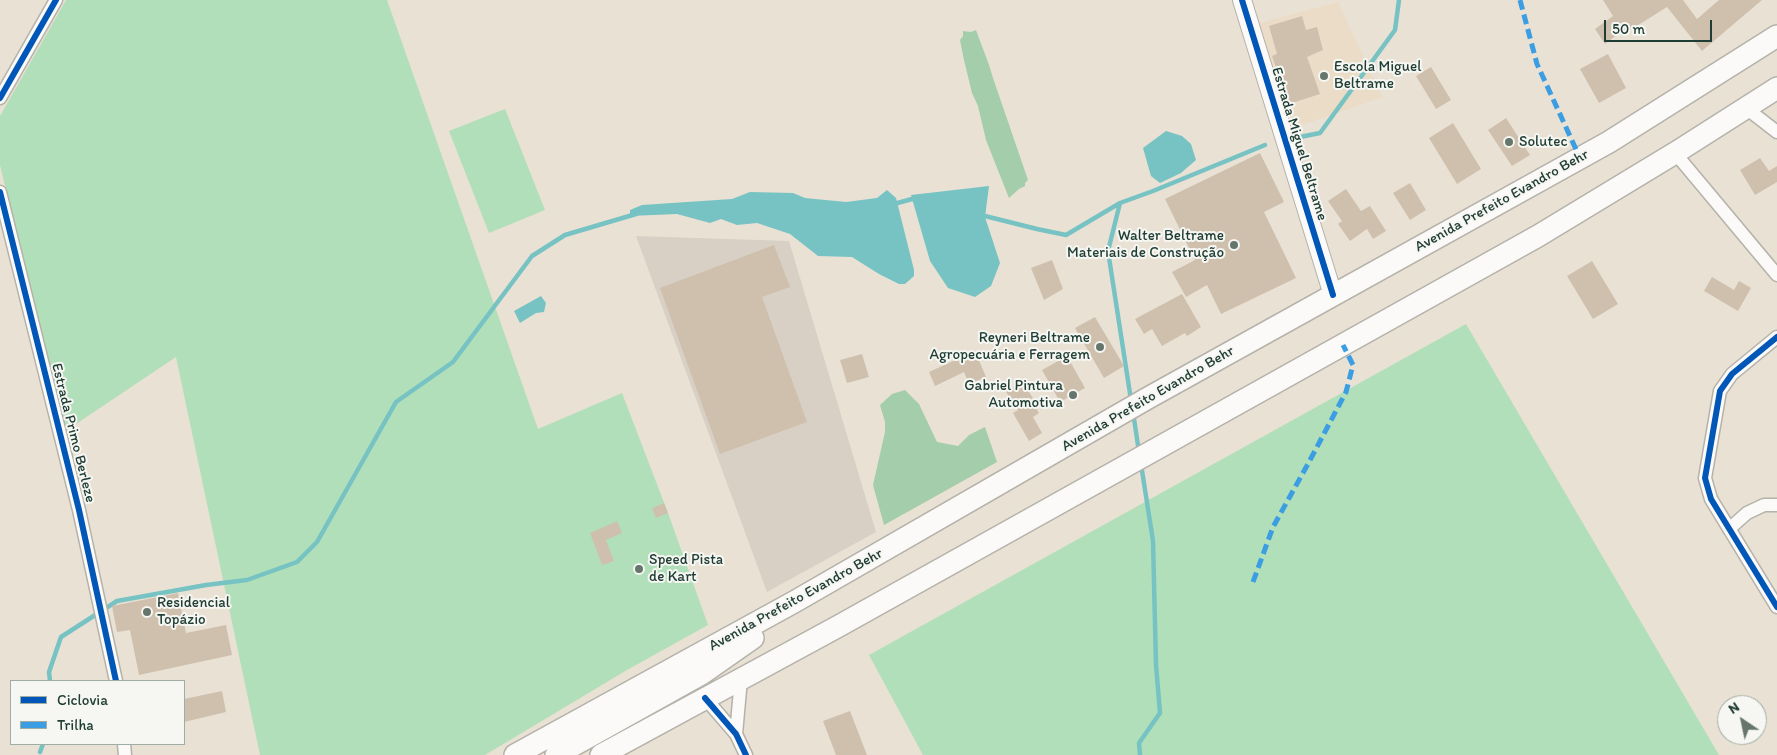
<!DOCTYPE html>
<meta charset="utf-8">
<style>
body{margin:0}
#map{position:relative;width:1777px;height:755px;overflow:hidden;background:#e9e1d4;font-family:Itim,sans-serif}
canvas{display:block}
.legend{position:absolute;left:10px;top:680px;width:175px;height:65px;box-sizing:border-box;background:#f6f6f2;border:1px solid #a0aca6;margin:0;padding:6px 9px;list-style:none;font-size:15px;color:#1f3d34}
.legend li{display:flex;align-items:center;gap:10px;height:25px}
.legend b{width:25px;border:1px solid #a0aca6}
.north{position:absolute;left:1717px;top:695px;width:50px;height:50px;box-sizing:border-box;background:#f6f6f2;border:1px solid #a0aca6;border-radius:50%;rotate:326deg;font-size:14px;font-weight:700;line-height:20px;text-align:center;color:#1f3d34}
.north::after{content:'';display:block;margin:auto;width:18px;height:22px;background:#66766c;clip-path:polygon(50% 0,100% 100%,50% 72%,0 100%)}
.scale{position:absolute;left:1604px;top:20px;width:108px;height:22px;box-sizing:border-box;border:2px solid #1f3d34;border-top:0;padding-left:6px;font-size:15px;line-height:18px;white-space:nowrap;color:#1f3d34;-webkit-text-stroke:4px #f6f6f2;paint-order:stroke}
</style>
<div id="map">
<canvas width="1777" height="755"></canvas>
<ul class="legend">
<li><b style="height:6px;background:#0057b8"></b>Ciclovia</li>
<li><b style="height:6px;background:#3c9ee2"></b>Trilha</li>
</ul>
<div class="north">N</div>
<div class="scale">50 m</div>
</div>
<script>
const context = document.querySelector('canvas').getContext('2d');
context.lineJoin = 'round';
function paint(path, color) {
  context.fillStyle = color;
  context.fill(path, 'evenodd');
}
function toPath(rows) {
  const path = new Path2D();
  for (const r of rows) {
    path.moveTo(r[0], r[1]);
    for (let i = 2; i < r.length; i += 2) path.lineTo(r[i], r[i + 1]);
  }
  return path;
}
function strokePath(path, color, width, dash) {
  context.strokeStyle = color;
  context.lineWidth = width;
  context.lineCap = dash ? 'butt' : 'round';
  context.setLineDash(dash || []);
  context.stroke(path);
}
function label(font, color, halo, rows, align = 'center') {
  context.font = font + ' Itim,sans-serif';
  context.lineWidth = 4;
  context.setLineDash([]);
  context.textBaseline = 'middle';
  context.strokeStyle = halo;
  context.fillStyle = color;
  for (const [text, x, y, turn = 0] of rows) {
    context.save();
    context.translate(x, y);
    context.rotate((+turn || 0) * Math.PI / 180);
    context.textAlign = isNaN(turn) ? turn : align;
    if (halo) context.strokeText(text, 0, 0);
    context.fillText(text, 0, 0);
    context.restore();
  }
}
const built = toPath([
 [1338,2,1382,97,1294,128,1256,24]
]);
const industrial = toPath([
 [636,236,789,241,876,532,767,592]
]);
const green = toPath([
 [66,0,387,0,538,429,622,393,668,513,708,625,627,670,485,755,260,755,176,357,64,432,0,165,0,116],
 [505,109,545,210,489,233,449,131],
 [1466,324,1719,755,923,755,869,655]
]);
const forest = toPath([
 [976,30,989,65,993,78,1028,180,1025,183,1025,186,1019,189,1009,198,986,140,978,106,972,93,964,60,960,40,963,36,963,31,971,32],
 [905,390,919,404,937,442,958,446,969,435,985,427,997,462,884,525,873,485,885,432,885,422,880,405,892,394]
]);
const water = toPath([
 [1166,131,1182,136,1191,144,1196,160,1181,173,1160,183,1151,176,1143,148],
 [989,186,985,217,1000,263,991,286,975,297,948,288,930,261,911,195],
 [887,190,896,198,914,270,914,276,905,284,899,284,879,274,852,257,818,256,790,234,757,223,737,225,721,219,710,223,677,214,630,216,630,210,642,205,732,199,750,192,793,193,805,198,846,202,877,198],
 [541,296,546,303,544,312,536,313,520,323,514,311]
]);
const stream = toPath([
 [1295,138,1320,133,1395,30,1399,0],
 [894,204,912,199,918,200],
 [981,215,1037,229,1066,235,1120,203],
 [1131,400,1108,251,1120,203,1153,191,1265,145],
 [1133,412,1139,452],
 [50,681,49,672,61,637,117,601,206,585,247,580,297,562,317,542,396,402,453,362,532,256,565,235,636,214],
 [40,752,43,744],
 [1140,755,1139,743,1160,713,1156,665,1153,541,1141,464]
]);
const building = toPath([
 [1603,0,1683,0,1697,19,1719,0,1762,0,1702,51,1667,7,1624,34,1622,31,1605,44,1595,29,1613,16],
 [1302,16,1306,30,1317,27,1323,50,1307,57,1320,94,1289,104,1272,56,1277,54,1269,26],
 [1608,54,1626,88,1599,103,1580,69],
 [1431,67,1451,100,1436,109,1416,76],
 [1506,118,1530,155,1512,166,1488,130],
 [1453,123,1481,169,1457,184,1429,138],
 [1260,153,1284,202,1264,212,1296,278,1221,314,1207,285,1186,297,1172,272,1195,260,1165,199],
 [1760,158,1769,171,1777,166,1777,182,1755,195,1740,170],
 [1410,183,1426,210,1410,220,1393,193],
 [1346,189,1361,211,1370,206,1386,231,1373,239,1367,229,1350,241,1338,224,1342,221,1328,201],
 [774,245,790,287,762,297,807,422,720,454,660,288],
 [1052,260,1063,289,1044,300,1031,268],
 [1592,261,1618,304,1593,319,1567,276],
 [1712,277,1734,290,1739,281,1751,288,1738,311,1704,291],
 [1182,294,1201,327,1187,336,1185,333,1162,346,1152,329,1144,334,1135,319],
 [1095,317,1124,366,1104,378,1075,328],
 [975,351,986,377,969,384,964,372,935,386,929,372],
 [862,354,869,377,847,383,840,360],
 [1067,356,1085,388,1060,402,1042,370],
 [1022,382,1033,398,1031,399,1039,413,1033,417,1042,433,1029,441,1013,413,1018,410,1006,392],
 [664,503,668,513,656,518,652,508],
 [617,521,622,533,606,540,614,561,602,565,590,533],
 [178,593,186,633,226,625,232,655,139,675,130,630,117,632,112,606],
 [222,691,226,712,184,722,184,699],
 [850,711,867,755,836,755,823,721]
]);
const street = toPath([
 [0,98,56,0],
 [1746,108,1777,132],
 [1675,153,1777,275],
 [0,192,79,510,116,681],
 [1777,337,1732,374,1720,391,1705,478,1711,499,1777,607],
 [1729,529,1747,513,1764,505,1777,505],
 [705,698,736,734,746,755],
 [736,734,741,679],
 [124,744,125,755]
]);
const secondary = toPath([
 [1242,0,1333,295]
]);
const highway = toPath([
 [515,755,794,602,1148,398,1609,142,1777,36],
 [556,755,703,673,753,638],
 [601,755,837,627,1538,236,1675,153,1777,88]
]);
const quiet = toPath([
 [1520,0,1537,64,1580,158],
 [1253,582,1273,527,1309,462,1346,392,1353,365,1343,345]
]);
const cycleway = toPath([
 [1242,0,1333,295],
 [0,98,56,0],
 [0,192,79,510,116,681],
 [1777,337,1732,374,1720,391,1705,478,1711,499,1777,607],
 [705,698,736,734,746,755]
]);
const markers = [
 [1324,76,5,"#66766c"],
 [1509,142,5,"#66766c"],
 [1234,245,5,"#66766c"],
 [1100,347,5,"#66766c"],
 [1073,395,5,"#66766c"],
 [639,569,5,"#66766c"],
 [147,612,5,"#66766c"]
];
const poiNames = [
 ["Escola Miguel",1334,67],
 ["Beltrame",1334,84],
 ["Solutec",1519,142],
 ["Walter Beltrame",1224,236,"right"],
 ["Materiais de Construção",1224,253,"right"],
 ["Reyneri Beltrame",1090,338,"right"],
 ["Agropecuária e Ferragem",1090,355,"right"],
 ["Gabriel Pintura",1063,386,"right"],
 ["Automotiva",1063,403,"right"],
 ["Speed Pista",649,560],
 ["de Kart",649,577],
 ["Residencial",157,603],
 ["Topázio",157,620]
];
const streetNames = [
 ["Estrada Miguel Beltrame",1299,144,73],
 ["Avenida Prefeito Evandro Behr",1502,201,-29],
 ["Avenida Prefeito Evandro Behr",1148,399,-30],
 ["Estrada Primo Berleze",73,433,76],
 ["Avenida Prefeito Evandro Behr",796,600,-29]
];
paint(built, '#eadcc6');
paint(industrial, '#d8d0c5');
paint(green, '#b1dfb9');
paint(forest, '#a3cdab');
paint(water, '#77c3c3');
strokePath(stream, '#77c3c3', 4.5);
paint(building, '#cfc0ae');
strokePath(street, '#b4b2a9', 15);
strokePath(secondary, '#b4b2a9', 20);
strokePath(highway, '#b4b2a9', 24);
strokePath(street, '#fcfaf9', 12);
strokePath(secondary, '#fcfaf9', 18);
strokePath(highway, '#fcfaf9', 21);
strokePath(quiet, '#3c9ee2', 5, [10, 5]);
strokePath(cycleway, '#0057b8', 6);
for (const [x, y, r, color] of markers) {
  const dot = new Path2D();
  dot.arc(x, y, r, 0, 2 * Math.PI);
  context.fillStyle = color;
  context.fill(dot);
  strokePath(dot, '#f6f6f2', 2);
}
label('15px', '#1f3d34', '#f6f6f2', poiNames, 'left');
label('15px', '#1f3d34', '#f6f6f2', streetNames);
</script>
